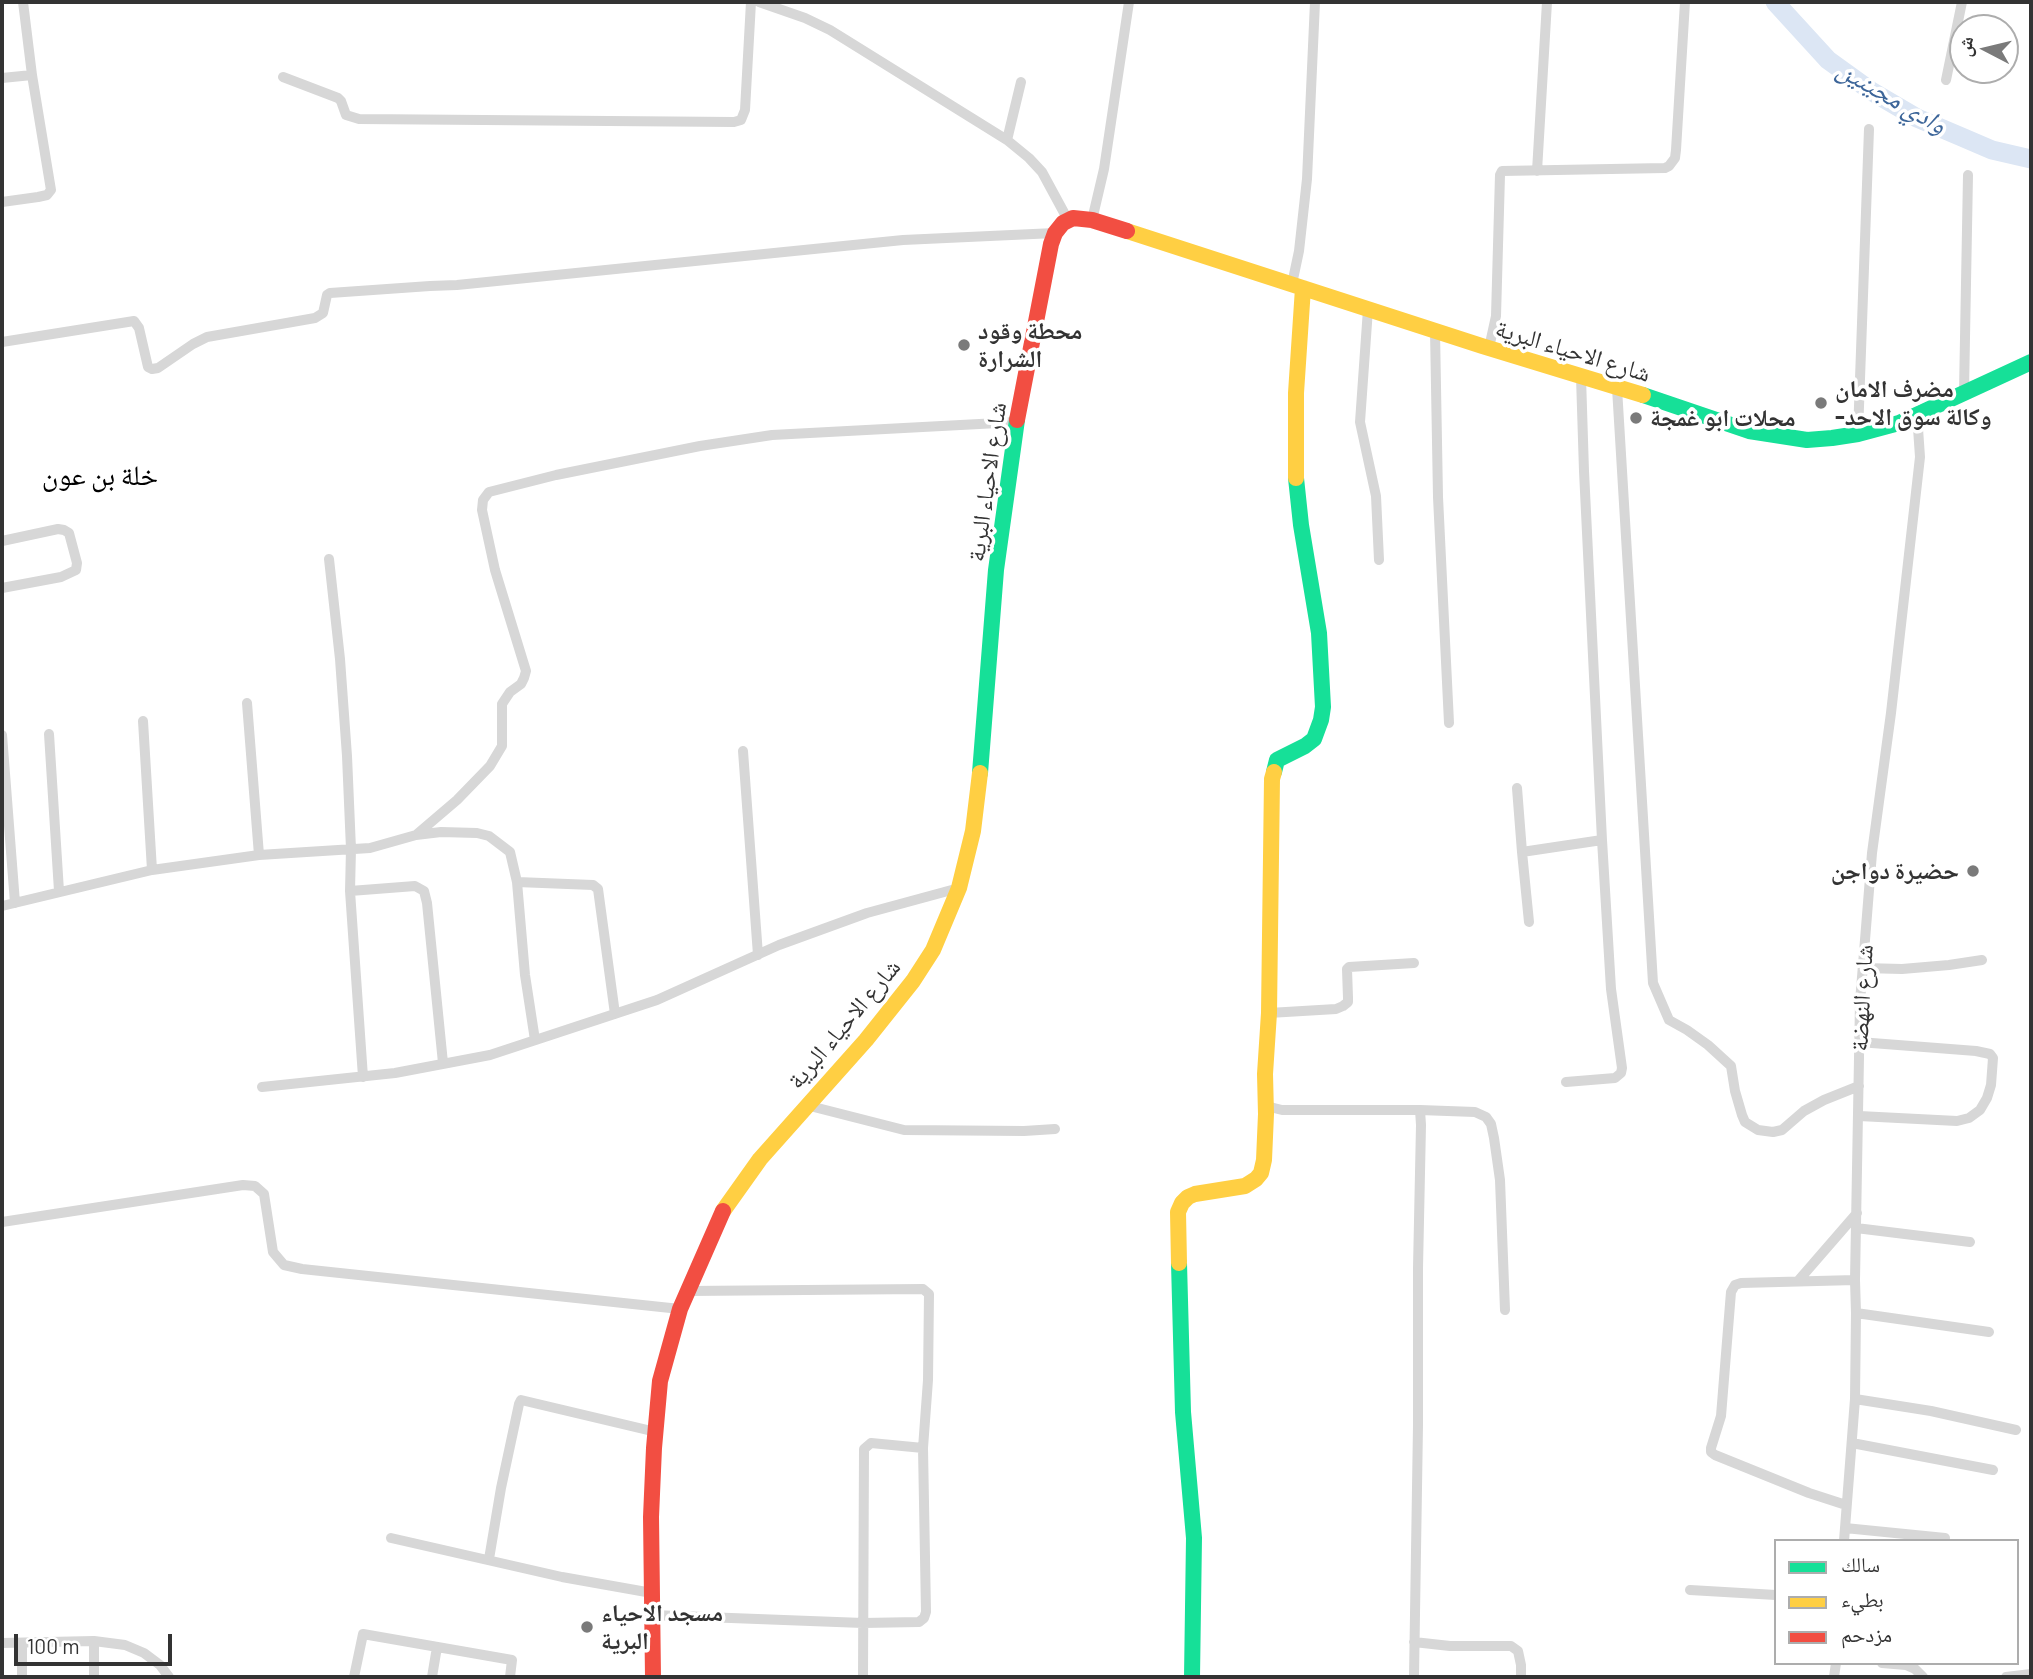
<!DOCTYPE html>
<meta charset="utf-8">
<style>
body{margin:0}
#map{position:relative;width:2033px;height:1679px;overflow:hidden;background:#fff;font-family:Barlow,"Noto Naskh Arabic",sans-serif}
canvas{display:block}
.frame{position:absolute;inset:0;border:4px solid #333;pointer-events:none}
.legend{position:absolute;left:1774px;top:1539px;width:245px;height:126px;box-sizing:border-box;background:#fff;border:2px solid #adadad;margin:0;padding:9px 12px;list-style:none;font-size:21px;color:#333}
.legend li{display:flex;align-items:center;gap:14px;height:35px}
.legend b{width:35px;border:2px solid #adadad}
.north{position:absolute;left:1949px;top:14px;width:70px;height:70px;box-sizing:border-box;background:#fff;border:2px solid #adadad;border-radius:50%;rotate:277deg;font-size:19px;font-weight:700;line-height:28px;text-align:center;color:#333}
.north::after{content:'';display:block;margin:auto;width:24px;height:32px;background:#7a7a7a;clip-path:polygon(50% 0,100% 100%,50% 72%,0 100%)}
.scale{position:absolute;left:14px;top:1634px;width:158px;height:32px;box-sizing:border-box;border:4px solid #333;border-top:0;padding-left:9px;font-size:21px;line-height:24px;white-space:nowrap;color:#333;-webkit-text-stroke:5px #fff;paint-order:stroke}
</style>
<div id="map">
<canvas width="2033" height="1679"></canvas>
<div class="frame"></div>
<ul class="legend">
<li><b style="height:9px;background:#16e098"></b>سالك</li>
<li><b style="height:9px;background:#ffcf43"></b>بطيء</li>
<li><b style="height:9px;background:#f24e42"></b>مزدحم</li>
</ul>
<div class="north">ش</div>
<div class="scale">100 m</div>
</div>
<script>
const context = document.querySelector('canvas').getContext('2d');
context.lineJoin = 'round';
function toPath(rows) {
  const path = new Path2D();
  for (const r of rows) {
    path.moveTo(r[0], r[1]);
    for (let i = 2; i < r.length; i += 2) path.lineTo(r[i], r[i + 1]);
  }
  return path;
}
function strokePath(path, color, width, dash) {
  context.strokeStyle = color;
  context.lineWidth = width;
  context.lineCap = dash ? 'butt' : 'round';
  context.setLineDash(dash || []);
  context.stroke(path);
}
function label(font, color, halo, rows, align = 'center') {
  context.font = font + ' Barlow,"Noto Naskh Arabic",sans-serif';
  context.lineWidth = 7;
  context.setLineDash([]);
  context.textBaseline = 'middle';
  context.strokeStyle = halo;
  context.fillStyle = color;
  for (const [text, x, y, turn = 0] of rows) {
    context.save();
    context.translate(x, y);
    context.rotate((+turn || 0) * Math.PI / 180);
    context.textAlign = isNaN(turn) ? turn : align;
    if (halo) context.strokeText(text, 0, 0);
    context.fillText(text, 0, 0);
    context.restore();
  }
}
const river = toPath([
 [1775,2,1828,60,1871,91,1917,118,1964,138,1992,150,2031,159]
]);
const street = toPath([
 [759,2,805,18,830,30,1007,140,1029,158,1042,172,1068,220],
 [283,77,338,98,341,101,346,115,359,119,734,122,741,120,745,110,751,2],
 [2,78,32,75],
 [1946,80,1962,2],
 [1007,140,1021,82],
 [1537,171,1547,2],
 [2,202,38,197,47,195,51,190,32,75,23,2],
 [1092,220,1104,169,1129,2],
 [1292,284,1299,251,1307,179,1315,2],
 [1368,309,1360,422,1376,496,1379,560],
 [1435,331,1438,497,1449,723],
 [2,342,134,321,139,328,148,367,152,369,158,368,193,344,207,337,315,318,323,313,327,295,330,293,430,286,457,285,903,240,1055,233],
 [1489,348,1496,316,1500,175,1502,171,1665,168,1669,166,1675,158,1676,150,1685,2],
 [1617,388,1653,983,1669,1020,1687,1030,1708,1045,1731,1066,1735,1091,1742,1115,1745,1122,1758,1130,1773,1132,1782,1130,1804,1111,1824,1100,1859,1086],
 [1964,392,1968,175],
 [1858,434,1869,129],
 [2,541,58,529,64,530,69,533,77,563,76,570,61,577,2,588],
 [329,559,340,659,347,756,351,849,350,891,363,1077],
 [247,703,259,855],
 [143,721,152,870],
 [49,734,59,891],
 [2,735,15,903],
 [743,751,758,955],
 [1517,788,1522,852,1602,840],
 [416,835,457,800,490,766,502,746,502,704,510,692,521,684,524,678,526,671,495,570,482,510,483,500,489,492,556,475,700,446,772,435,1017,422],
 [1522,852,1529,922],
 [517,882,593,885,598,889,615,1014],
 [350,891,415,886,424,891,427,903,443,1063],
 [2,906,152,870,259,855,370,848,416,835,441,832,477,833,489,836,510,852,517,882,525,975,535,1040],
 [1863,968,1902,969,1949,965,1982,960],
 [1269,1013,1336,1009,1343,1006,1348,1002,1348,998,1347,969,1349,967,1414,963],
 [1859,1042,1976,1051,1990,1054,1993,1058,1991,1085,1987,1098,1980,1110,1969,1118,1957,1121,1859,1116],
 [1566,1082,1615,1078,1621,1073,1622,1068,1611,989,1602,840,1584,471,1581,377],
 [262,1087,395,1073,490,1055,657,1000,779,945,867,913,959,888],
 [806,1105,904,1130,1024,1131,1055,1129],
 [1266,1106,1282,1110,1420,1110,1475,1112,1486,1117,1491,1124,1494,1138,1500,1180,1505,1310],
 [2,1222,243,1185,255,1186,264,1194,273,1252,284,1265,302,1269,680,1309],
 [1856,1228,1970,1242],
 [1798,1281,1857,1213],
 [1856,1313,1989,1332],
 [1855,1399,1931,1411,2016,1430],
 [1852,1443,1993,1470],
 [1846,1505,1809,1493,1715,1455,1711,1452,1711,1448,1721,1416,1731,1292,1735,1285,1741,1283,1855,1280],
 [1845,1528,1945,1538],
 [391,1538,562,1577,652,1593],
 [1844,1541,1855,1399,1856,1313,1855,1280,1860,1002,1872,853,1891,713,1920,457,1917,414],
 [489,1559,501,1488,519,1404,521,1400,656,1432],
 [1690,1590,1776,1595],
 [652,1615,863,1623,919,1622,924,1618,926,1612,923,1448,928,1380,929,1294,923,1289,688,1291],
 [1414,1642,1450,1646,1511,1646,1518,1651,1521,1665,1521,1677],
 [2,1643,94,1641,125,1645,144,1653,160,1665,169,1677],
 [22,1643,22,1677],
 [1882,1663,1906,1665,1915,1669,1923,1677],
 [94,1677,94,1641],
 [354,1677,363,1634,512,1660,510,1677],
 [432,1677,437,1647],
 [863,1677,864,1449,871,1443,923,1448],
 [1414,1677,1418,1425,1418,1268,1421,1125,1420,1110],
 [1834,1677,1836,1663],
 [2006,1677,2031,1674]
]);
const fast = toPath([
 [1643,395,1749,431,1807,440,1832,438,1858,434,1899,423,2031,362],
 [1274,772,1277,760,1305,746,1314,739,1321,720,1323,707,1319,633,1301,525,1296,478],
 [980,773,996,570,1017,420],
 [1179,1263,1183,1412,1194,1538,1192,1677]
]);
const slow = toPath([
 [1127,231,1482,346,1643,395],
 [1296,478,1296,393,1303,288],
 [723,1211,760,1159,866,1040,913,981,933,950,959,888,973,831,980,773],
 [1179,1263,1178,1212,1182,1203,1188,1197,1195,1194,1245,1186,1256,1179,1261,1173,1264,1160,1266,1114,1265,1074,1269,1013,1272,779,1274,772]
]);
const jam = toPath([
 [1017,420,1051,244,1055,233,1063,223,1073,218,1092,220,1127,231],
 [653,1677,651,1517,654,1448,660,1381,680,1309,723,1211]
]);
const markers = [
 [964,345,7,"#7a7a7a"],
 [1821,403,7,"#7a7a7a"],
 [1636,418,7,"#7a7a7a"],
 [1973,871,7,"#7a7a7a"],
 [587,1627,7,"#7a7a7a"]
];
const poiNames = [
 ["محطة وقود",978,331],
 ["الشرارة",978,359],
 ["مضرف الامان",1835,389],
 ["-وكالة سوق الاحد",1835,417],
 ["محلات ابو غمجة",1650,418],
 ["حضيرة دواجن",1959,871,"right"],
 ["مسجد الاحياء",601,1613],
 ["البرية",601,1641]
];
const streetNames = [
 ["شارع الاحياء البرية",1573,351,17],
 ["شارع الاحياء البرية",987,482,-82],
 ["شارع النهضة",1862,998,-87],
 ["شارع الاحياء البرية",844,1024,-50]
];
const waterNames = [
 ["وادي مجينين",1892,97,30]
];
const quarterNames = [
 ["خلة بن عون",100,476]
];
strokePath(river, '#dce6f4', 19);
strokePath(street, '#d7d7d7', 10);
strokePath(fast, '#16e098', 16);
strokePath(slow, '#ffcf43', 16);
strokePath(jam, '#f24e42', 16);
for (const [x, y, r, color] of markers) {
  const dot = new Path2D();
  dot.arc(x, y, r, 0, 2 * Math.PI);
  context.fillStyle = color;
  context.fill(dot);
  strokePath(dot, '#fff', 2.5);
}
label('bold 24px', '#333', '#fff', poiNames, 'left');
label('24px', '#333', '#fff', streetNames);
label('italic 26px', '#3c6599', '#fff', waterNames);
label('28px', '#000', '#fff', quarterNames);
</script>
